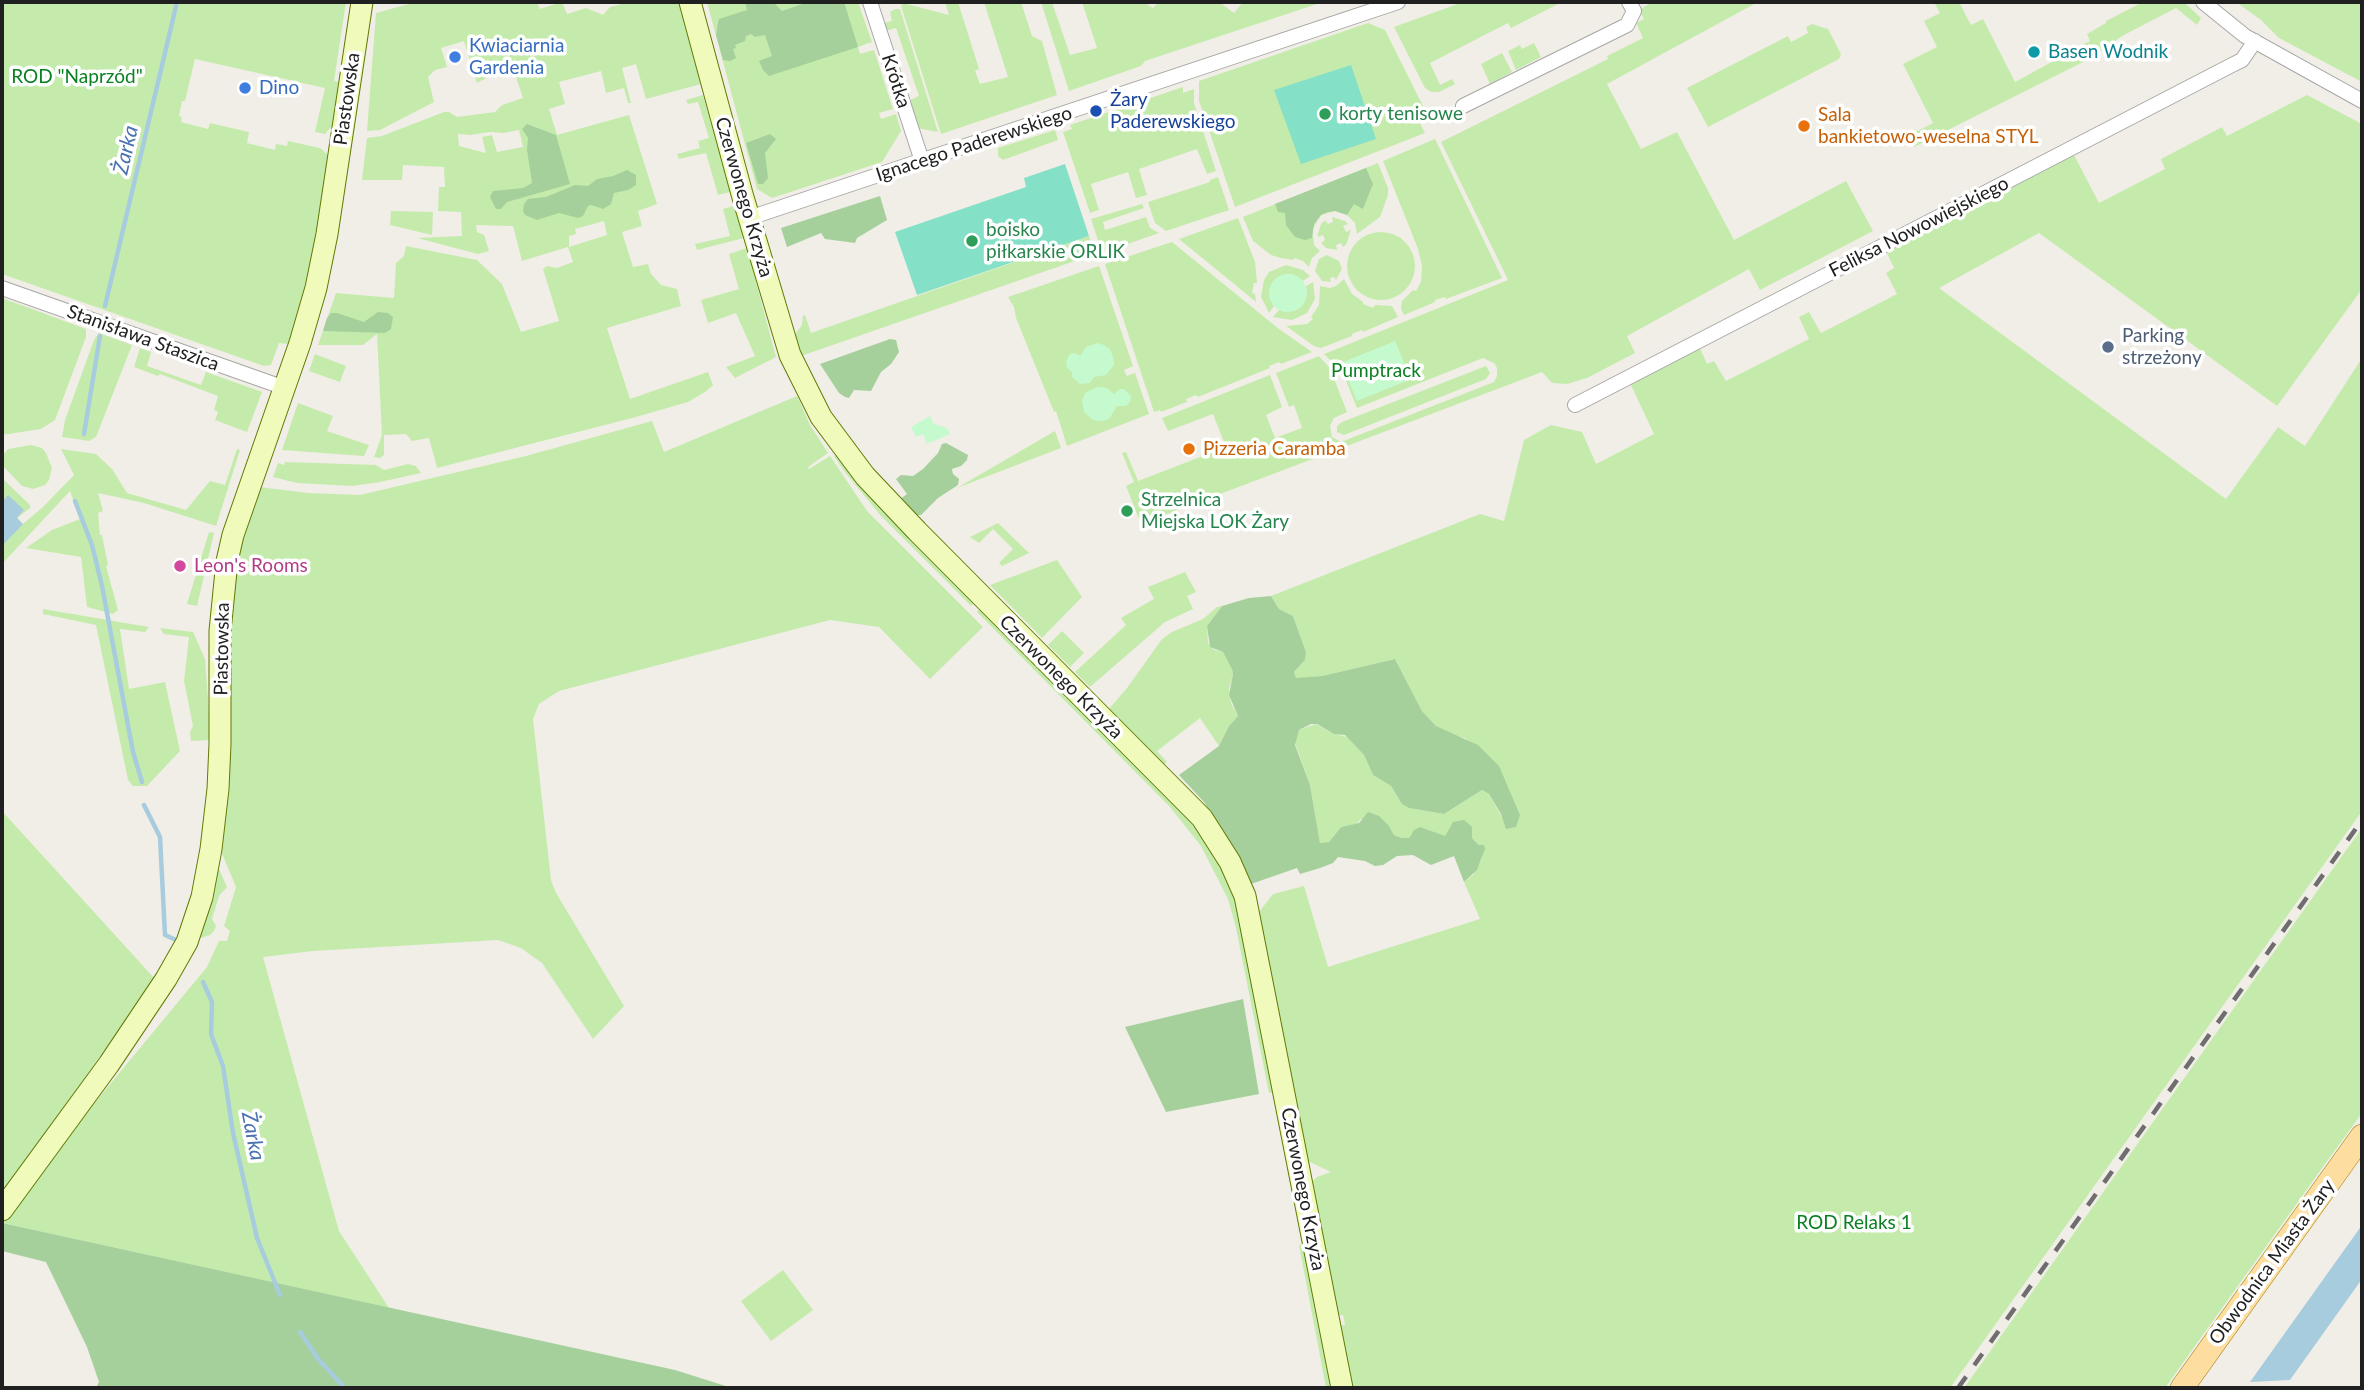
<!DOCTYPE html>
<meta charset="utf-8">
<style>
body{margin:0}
#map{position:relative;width:2364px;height:1390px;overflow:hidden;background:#f1eee7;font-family:Lato,sans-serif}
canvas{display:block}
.frame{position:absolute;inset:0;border:4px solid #202020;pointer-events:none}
</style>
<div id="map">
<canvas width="2364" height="1390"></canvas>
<div class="frame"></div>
</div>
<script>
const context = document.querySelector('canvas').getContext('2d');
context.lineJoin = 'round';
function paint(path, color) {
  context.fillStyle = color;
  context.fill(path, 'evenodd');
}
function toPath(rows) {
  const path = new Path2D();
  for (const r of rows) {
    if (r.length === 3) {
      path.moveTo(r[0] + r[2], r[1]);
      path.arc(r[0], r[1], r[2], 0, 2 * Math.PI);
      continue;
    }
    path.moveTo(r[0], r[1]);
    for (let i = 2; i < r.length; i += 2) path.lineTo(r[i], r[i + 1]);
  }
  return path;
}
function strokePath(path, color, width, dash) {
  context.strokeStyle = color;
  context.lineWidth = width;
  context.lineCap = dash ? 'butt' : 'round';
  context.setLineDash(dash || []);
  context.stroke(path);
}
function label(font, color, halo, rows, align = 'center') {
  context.font = font + ' Lato,sans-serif';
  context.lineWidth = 7;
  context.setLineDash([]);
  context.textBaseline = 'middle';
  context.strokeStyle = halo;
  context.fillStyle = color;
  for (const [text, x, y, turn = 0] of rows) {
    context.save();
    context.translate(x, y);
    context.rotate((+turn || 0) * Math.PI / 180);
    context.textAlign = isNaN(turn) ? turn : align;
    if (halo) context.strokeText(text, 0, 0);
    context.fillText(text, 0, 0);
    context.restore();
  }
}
const grass = toPath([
 [2,2,169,2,169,7,170,2,346,2,334,81,339,82,333,125,325,134,315,132,325,88,195,59,185,101,182,101,179,116,182,117,181,122,208,129,210,123,249,132,247,143,275,150,276,144,287,146,288,141,320,148,328,155,326,165,329,166,311,265,291,340,288,344,279,343,271,365,264,366,2,274],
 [416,2,537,2,540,9,562,2,567,14,586,8,603,15,610,7,629,2,679,2,701,84,646,99,636,64,622,68,631,103,628,103,624,88,606,93,601,71,559,82,565,104,549,109,557,135,629,115,657,204,638,211,642,226,622,232,633,267,648,264,651,274,661,285,677,289,681,306,607,328,630,399,708,372,713,385,705,392,688,402,636,417,437,468,429,438,412,441,406,434,384,435,384,455,380,458,374,457,382,435,377,334,363,345,318,345,336,293,394,298,396,263,404,256,406,246,477,260,502,284,521,332,559,321,543,269,547,266,557,268,573,262,568,247,522,261,513,226,476,225,477,232,484,235,489,251,478,254,417,238,462,236,461,212,438,211,439,187,445,187,444,167,403,165,402,180,362,180,367,138,382,136,444,112,449,112,457,117,495,112,502,105,523,98,513,68,492,75,477,83,464,41,441,48,447,67,435,70,428,77,434,102,380,130,367,131,376,13],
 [519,130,523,147,497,152,492,135,482,137,486,153,459,146,458,134,471,135,489,132,504,133],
 [604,221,607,235,569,247,569,236,576,234,575,229],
 [707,2,858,2,872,42,858,47,860,54,874,50,893,109,879,113,881,119,896,114,901,131,882,162,772,198,757,189],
 [945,2,958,2,979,69,975,71,980,84,1008,77,984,2,1021,2,1032,36,1042,41,1057,95,941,134,901,6,903,3,949,15],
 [1041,2,1052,2,1070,55,1097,48,1082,2,1144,2,1153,8,1158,2,1219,2,1234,13,1243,2,1323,2,1145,61,1141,66,1069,91],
 [1463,2,1562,2,1511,28,1508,23,1430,63,1440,85,1452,79,1455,84,1439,92,1431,92,1425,88,1394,27],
 [1652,2,1758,2,1607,84,1641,149,1677,132,1734,240,1846,181,1873,231,1760,290,1749,269,1627,336,1635,353,1587,378,1567,384,1552,383,1542,372,1141,524,1126,486,1134,482,1122,453,1126,452,1138,481,1226,447,1213,414,1168,431,1162,418,1270,375,1282,407,1266,415,1275,438,1302,428,1294,405,1289,407,1276,373,1319,356,1336,375,1333,376,1347,412,1334,418,1330,426,1332,437,1341,442,1494,382,1497,376,1497,368,1494,363,1483,358,1357,408,1343,373,1324,354,1508,280,1441,142,1608,59,1607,56,1643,38,1636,23,1644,19,1639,10],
 [1939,2,1959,2,1971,25,1983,19,2015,82,2090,41,2087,34,2106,23,2106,21,2143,2,2155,4,2157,2,2184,2,2201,18,2197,25,2176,8,2122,36,2093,57,1914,147,1908,136,1933,123,1903,64,1937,47,1924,21,1940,13,1935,4],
 [2236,2,2362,2,2362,82,2279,38,2261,20],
 [895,9,900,9,938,132,917,128,908,101,919,96,896,28,885,31,884,23,892,21,890,12],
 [1368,23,1385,30,1423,106,1424,112,1416,116,1425,133,1235,207,1199,101,1199,81],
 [1812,24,1828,29,1841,54,1839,59,1708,127,1687,88,1788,36,1791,42,1808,33,1806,27],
 [1534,43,1541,57,1516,70,1508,51,1520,45,1522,49],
 [1502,53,1512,72,1490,84,1481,64],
 [1183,87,1183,93,1194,89,1194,103,1216,171,1207,174,1197,149,1139,169,1147,195,1136,198,1128,172,1091,184,1099,210,1090,213,1063,132,1072,129,1070,125],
 [703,95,730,192,718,195,706,153,679,159,677,154,700,148,698,141,709,138,698,102,688,104,686,100],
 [2307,95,2362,124,2362,289,2277,406,2039,233,1939,288,2226,499,2278,427,2305,446,2362,358,2362,811,1950,1388,1347,1388,1335,1326,1345,1325,1344,1319,1343,1315,1333,1316,1311,1183,1317,1177,1331,1172,1308,1161,1302,1152,1259,912,1273,894,1304,886,1328,967,1480,919,1464,882,1473,875,1482,859,1479,845,1472,838,1472,827,1450,828,1445,836,1412,833,1409,838,1402,838,1394,835,1389,826,1361,819,1356,824,1341,827,1329,842,1320,843,1310,785,1295,743,1299,730,1316,724,1332,733,1347,737,1364,755,1373,775,1391,786,1398,798,1409,808,1444,814,1482,790,1489,794,1504,821,1499,766,1465,738,1444,732,1436,726,1422,711,1395,659,1322,676,1296,679,1294,672,1305,660,1306,652,1293,616,1279,609,1271,596,1480,514,1504,521,1524,440,1551,425,1582,432,1596,464,1654,434,1630,383,1699,346,1707,364,1714,361,1726,381,1809,339,1799,317,1809,312,1821,333,1897,294,1886,273,1894,268,1885,249,2073,153,2099,203,2165,169,2161,159,2222,127,2227,136],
 [1055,130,1058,140,1003,160,998,156,998,148],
 [1435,139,1502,278,1446,299,1445,297,1435,300,1435,302,1404,315,1401,309,1402,301,1413,290,1416,291,1421,282,1422,266,1418,249,1383,161],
 [1378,163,1388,188,1388,195,1380,217,1357,234,1355,223,1347,215,1335,211,1321,215,1312,230,1314,245,1320,251,1312,258,1309,267,1303,261,1294,258,1293,260,1281,258,1271,255,1253,241,1243,217],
 [1218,177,1229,210,1166,231,1155,223,1148,202,1210,182,1210,180],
 [1142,204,1144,208,1103,222,1105,230,1146,217,1150,228,1159,233,1102,253,1091,219],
 [734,206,744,238,697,250,695,244,730,236,723,209],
 [391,211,433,212,432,235,390,225],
 [1332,217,1345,221,1348,224,1343,226,1346,232,1351,230,1346,245,1343,247,1341,243,1336,245,1337,250,1326,248,1321,243,1325,240,1323,235,1318,237,1318,234,1321,224,1325,220,1328,224,1333,222],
 [1238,218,1255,262,1257,283,1254,283,1252,293,1255,294,1256,302,1179,239],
 [1381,266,34],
 [1089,236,1095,254,798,357,793,337,802,325,803,316,805,315,811,333],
 [1172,242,1279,329,1312,352,1281,364,1279,362,1269,366,1270,368,1198,397,1196,395,1186,399,1187,402,1161,412,1160,410,1154,412,1105,264],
 [747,248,776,357,735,378,726,367,755,356,736,313,708,323,701,300,739,289,729,254],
 [1327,255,1339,261,1342,269,1336,280,1334,277,1330,278,1331,282,1322,281,1315,271,1319,259],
 [1286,265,1303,270,1310,276,1303,281,1292,274,1286,274,1269,295,1274,306,1269,313,1261,297,1264,280,1269,272],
 [1099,266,1133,366,1124,370,1127,376,1135,373,1149,414,1067,446,1056,411,1054,412,1016,318,1014,307,1008,297],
 [1344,279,1352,294,1363,302,1363,304,1373,308,1375,305,1392,306,1398,317,1363,332,1362,330,1352,334,1352,336,1321,348,1314,346,1286,326,1307,324,1313,319,1311,317,1319,305,1320,286,1330,288,1336,286],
 [1313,282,1315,299,1307,313,1292,320,1273,317,1279,310,1285,312,1307,293,1306,286],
 [2,298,86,329,86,337,55,420,41,429,2,435],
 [99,333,132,345,96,437,89,441,62,437,65,420,94,340],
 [140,348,151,352,147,366,201,385,206,372,262,392,247,432,215,420,218,412,214,410,218,396,160,374,158,376,134,367],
 [315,354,346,366,340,382,309,371],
 [1486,366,1490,373,1486,379,1344,435,1337,432,1337,426,1342,422],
 [797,396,810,425,828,453,808,467,809,469,830,456,867,511,983,627,930,679,879,627,830,620,559,691,539,704,533,719,551,880,556,893,624,1006,593,1039,542,963,521,948,498,940,313,951,263,957,339,1231,389,1308,2,1223,92,1106,207,967,219,941,227,941,230,931,224,926,236,887,221,851,220,839,231,593,243,532,259,487,308,493,360,495,526,456,652,421,664,452],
 [298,403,333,416,327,431,369,445,364,456,282,450],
 [1055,431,1061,448,957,488],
 [31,445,42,448,46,453,52,468,49,480,45,485,33,489,22,486,2,465,2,456,8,449],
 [61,449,96,454,112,469,127,493,186,510,210,481,225,485,237,449,240,450,216,526,144,503,98,493,103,511,98,513,100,535,102,535,108,565,106,566,118,610,113,614,87,607,81,557,26,548,52,530,80,519,70,491,2,564,2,478,30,505,30,508,17,518,23,524,43,507,74,475],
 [837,454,974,603,971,606,881,516,844,471,834,456],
 [285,462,376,465,384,470,408,464,416,466,421,473,380,482,352,486,297,483,273,477,278,463,284,465],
 [998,523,1029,553,1002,566,999,563,1013,549,993,529,979,543,970,537],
 [209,532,214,533,197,606,187,604],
 [1057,560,1082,597,1042,638,990,585],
 [1185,572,1196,592,1187,596,1193,609,1165,622,1090,687,1075,672,1126,625,1121,618,1154,599,1148,587],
 [1222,606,1207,626,1208,643,1214,650,1223,652,1232,668,1233,674,1229,689,1231,703,1238,716,1229,726,1219,746,1200,718,1157,751,1167,762,1162,766,1108,710,1127,688,1162,639,1172,632,1203,619,1217,607],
 [980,608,984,609,1211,842,1237,897,1274,1092,1269,1093,1236,928,1228,899,1201,846,1170,807,977,612],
 [43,609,149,627,145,632,120,629,129,689,165,682,180,751,147,786,133,786,128,780,96,625,43,614],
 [160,628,193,632,205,659,211,740,191,741,190,732,193,726,184,681,189,637,164,634],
 [1062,631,1084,653,1070,667,1048,645],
 [2,811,155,979,2,1194],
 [2362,828,2362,1113,2325,1164,2165,1388,1964,1388],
 [216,866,219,869,227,887,219,896,212,919,216,926,214,931,210,935,201,938,197,936],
 [1299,1245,1304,1245,1335,1388,1326,1388],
 [783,1270,813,1310,771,1341,741,1301]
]);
const forest = toPath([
 [745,2,773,2,782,11,808,2,844,2,858,47,769,76,763,70,759,61,772,56,765,35,755,37,751,34,746,36,745,41,735,45,736,48,733,49,736,58,730,61,723,60,716,35,718,23,719,19,747,10],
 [527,124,556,135,570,184,507,202,501,209,496,209,490,197,493,191,523,188,532,183,527,150,528,138,522,129],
 [770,134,776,139,765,153,768,178,763,184,758,184,746,143],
 [1366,168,1373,184,1363,209,1354,204,1347,215,1335,211,1328,212,1321,215,1314,224,1312,238,1305,240,1295,237,1286,225,1285,213,1278,212,1275,204],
 [627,170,636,175,636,185,628,190,614,193,611,204,603,209,591,205,588,206,583,216,578,218,559,213,537,220,525,215,523,211,524,204,528,199,546,197,575,185,588,186,597,179,613,176],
 [880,196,887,220,857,238,855,243,825,239,821,233,787,247,781,228],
 [378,312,388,313,393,317,391,329,385,333,323,331,327,318,331,313,337,313,364,322],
 [890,339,896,340,899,352,891,364,881,372,871,391,854,390,849,398,845,397,839,393,820,364],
 [946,443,968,455,967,460,961,466,952,469,953,474,959,479,958,485,938,498,921,515,916,515,899,500,907,494,896,479,901,475,913,476,923,469,938,453,942,444],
 [1271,596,1279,609,1293,616,1306,652,1305,660,1294,672,1296,678,1322,676,1395,659,1422,711,1436,726,1478,745,1499,766,1520,815,1516,827,1506,829,1501,814,1489,794,1482,790,1444,814,1409,808,1402,804,1391,786,1373,775,1364,755,1345,735,1334,734,1317,724,1311,724,1299,730,1295,745,1310,785,1320,843,1329,842,1341,827,1359,823,1368,812,1379,816,1389,826,1394,835,1402,838,1409,838,1414,830,1420,827,1445,836,1453,822,1464,820,1472,827,1472,838,1479,845,1484,845,1485,849,1477,870,1464,882,1454,856,1431,865,1413,855,1397,856,1383,865,1375,866,1365,861,1338,857,1333,863,1320,868,1300,874,1297,868,1251,884,1233,849,1204,802,1179,775,1219,746,1229,726,1238,716,1229,695,1233,674,1232,669,1223,652,1210,647,1207,626,1222,606,1249,598],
 [1243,999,1259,1094,1166,1112,1125,1027],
 [2,1223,675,1370,732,1388,96,1388,99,1382,87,1347,46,1262,2,1251]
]);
const park = toPath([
 [1288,293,19],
 [1395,341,1411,379,1357,401,1341,363],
 [1097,343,1104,345,1110,349,1114,360,1114,365,1106,375,1094,377,1090,383,1080,384,1072,377,1072,372,1067,368,1066,361,1070,354,1075,353,1080,356,1086,347],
 [1097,387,1107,388,1114,394,1120,389,1124,389,1131,396,1130,402,1126,406,1117,406,1109,419,1102,421,1093,420,1084,412,1082,401,1085,393],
 [930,416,934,424,947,428,950,434,927,444,923,434,916,437,911,427]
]);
const pitch = toPath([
 [1351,65,1376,139,1301,164,1274,90],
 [1065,164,1089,236,917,295,895,232,1026,187,1024,178]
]);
const water = toPath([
 [8,495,24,510,17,518,23,524,2,546,2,502],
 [2362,1225,2362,1279,2290,1380,2250,1382]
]);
const stream = toPath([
 [105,306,177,2],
 [84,434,100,336],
 [75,501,92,545,102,586,133,752,142,782],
 [144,805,160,837,165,935,176,940],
 [203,982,212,1002,211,1034,223,1066,233,1133,257,1238,280,1295],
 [300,1332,319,1360,345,1388]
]);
const street = toPath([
 [870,2,922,161],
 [2203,2,2245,36,2362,101],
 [1463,106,1627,25,1634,11,1629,2],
 [749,218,1398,2],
 [2,288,285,388],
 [1575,405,2232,65,2242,60,2255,41]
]);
const secondary = toPath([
 [690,2,742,194,790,355,821,417,865,476,917,531,1202,818,1230,862,1245,896,1342,1388],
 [2,1210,109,1064,166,979,187,942,202,897,211,849,218,789,220,744,220,631,227,561,233,535,300,343,316,288,327,234,362,2]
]);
const primary = toPath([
 [2182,1388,2362,1136]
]);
const rail = toPath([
 [1958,1388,2362,820]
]);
const markers = [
 [2034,52,7,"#0f9aa8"],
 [455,57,7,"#3f7fe0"],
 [245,88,7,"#3f7fe0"],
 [1096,111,7,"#1a4fb4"],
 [1325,114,7,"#2e9e5b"],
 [1804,126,7,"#e8710a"],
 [972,241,7,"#2e9e5b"],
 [2108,347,7,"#5c6f8a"],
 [1189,449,7,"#e8710a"],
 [1127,511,7,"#2e9e5b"],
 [180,566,7,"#d1479c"]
];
const shopNames = [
 ["Kwiaciarnia",469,46],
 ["Gardenia",469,68],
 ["Dino",259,88]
];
const cultureNames = [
 ["Basen Wodnik",2048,52]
];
const parkNames = [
 ["ROD \"Naprzód\"",77,77],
 ["Pumptrack",1376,371],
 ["ROD Relaks 1",1854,1223]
];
const streetNames = [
 ["Krótka",896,81,72],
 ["Piastowska",347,99,-82],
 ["Ignacego Paderewskiego",974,144,-18],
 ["Czerwonego Krzyża",744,197,74],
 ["Feliksa Nowowiejskiego",1919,227,-27],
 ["Stanisława Staszica",143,338,20],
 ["Piastowska",222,649,-89],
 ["Czerwonego Krzyża",1061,677,45],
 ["Czerwonego Krzyża",1303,1189,79],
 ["Obwodnica Miasta Żary",2272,1262,-54]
];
const transitNames = [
 ["Żary",1110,100],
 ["Paderewskiego",1110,122]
];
const leisureNames = [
 ["korty tenisowe",1339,114],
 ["boisko",986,230],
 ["piłkarskie ORLIK",986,252],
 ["Strzelnica",1141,500],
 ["Miejska LOK Żary",1141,522]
];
const foodNames = [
 ["Sala",1818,115],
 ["bankietowo-weselna STYL",1818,137],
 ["Pizzeria Caramba",1203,449]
];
const serviceNames = [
 ["Parking",2122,336],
 ["strzeżony",2122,358]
];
const hotelNames = [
 ["Leon's Rooms",194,566]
];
const waterNames = [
 ["Żarka",126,150,-77],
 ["Żarka",253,1136,79]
];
paint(grass, '#c5ebac');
paint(forest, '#a5d09b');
paint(park, '#c4face');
paint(pitch, '#84e0c6');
paint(water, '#a7ccde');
strokePath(stream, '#a7ccde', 4.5);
strokePath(street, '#a7a7a7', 16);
strokePath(secondary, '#617a04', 23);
strokePath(primary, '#9c7900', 24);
strokePath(street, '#fff', 14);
strokePath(secondary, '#f0fabb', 21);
strokePath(primary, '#fddea0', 23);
strokePath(rail, '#6e6e6e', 4.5, [14, 14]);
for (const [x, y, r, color] of markers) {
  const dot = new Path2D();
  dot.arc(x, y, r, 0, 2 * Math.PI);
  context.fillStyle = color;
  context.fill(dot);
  strokePath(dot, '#fff', 2.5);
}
label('19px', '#366cbe', '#fff', shopNames, 'left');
label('19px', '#0d838f', '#fff', cultureNames, 'left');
label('19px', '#0b8121', '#fff', parkNames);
label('19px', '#202020', '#fff', streetNames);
label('19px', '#164399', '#fff', transitNames, 'left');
label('19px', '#27864d', '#fff', leisureNames, 'left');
label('19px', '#c56008', '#fff', foodNames, 'left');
label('19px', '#4e5e75', '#fff', serviceNames, 'left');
label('19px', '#b23c85', '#fff', hotelNames, 'left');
label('italic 21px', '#4b73b2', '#fff', waterNames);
</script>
